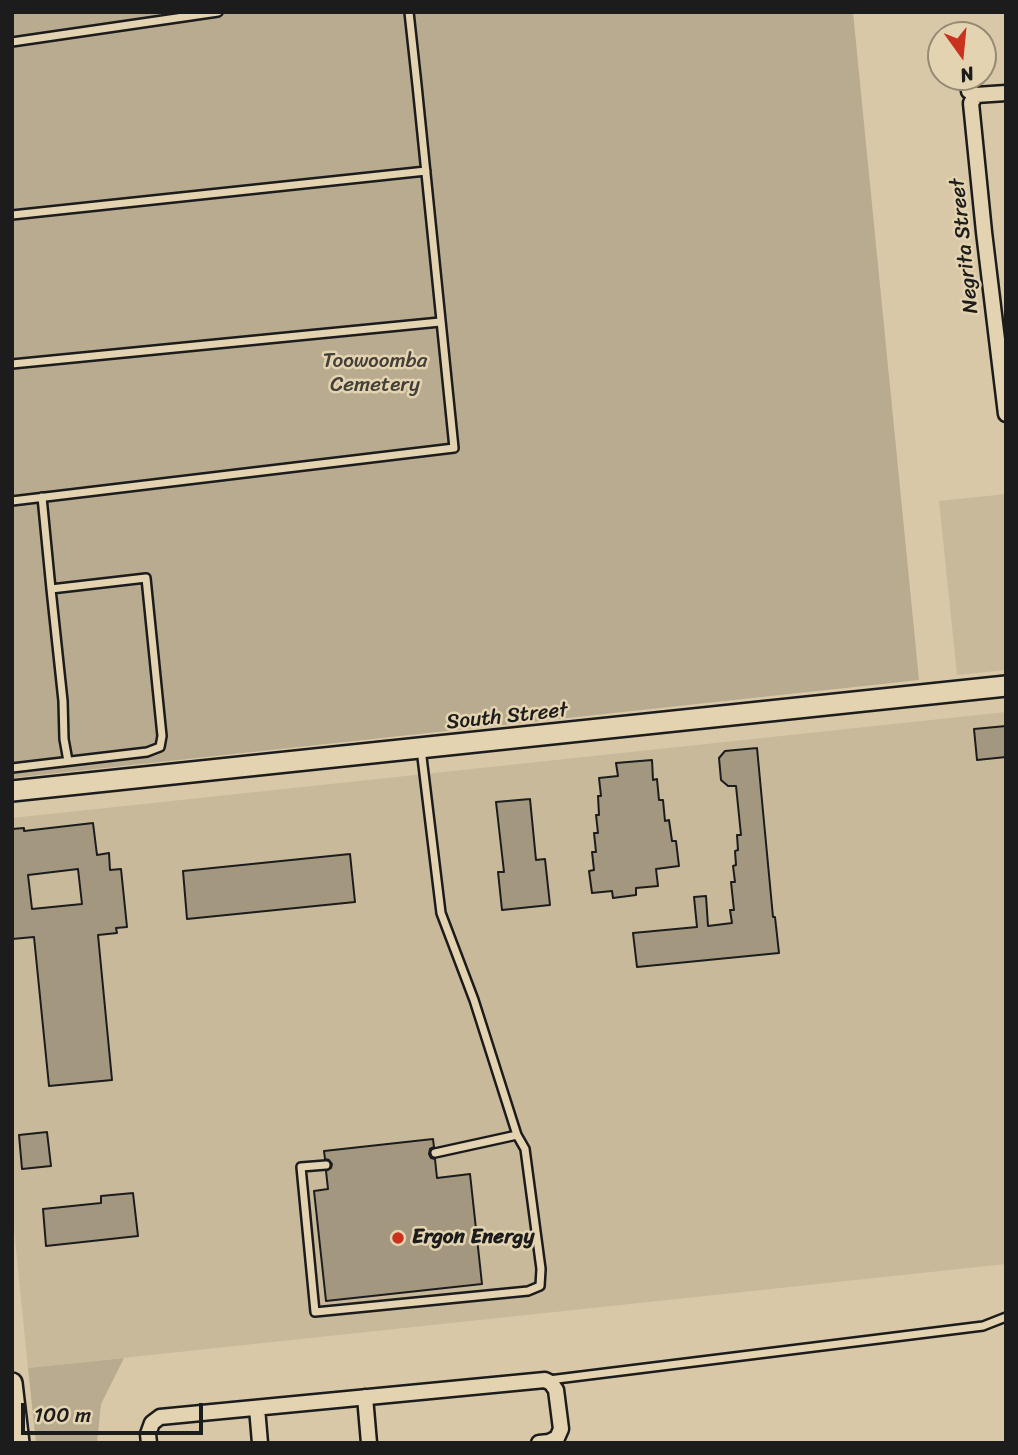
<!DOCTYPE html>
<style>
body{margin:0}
#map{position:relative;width:1018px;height:1455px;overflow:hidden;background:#d8c8a7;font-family:Sriracha,sans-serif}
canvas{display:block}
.frame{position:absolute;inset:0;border:14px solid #1c1c1c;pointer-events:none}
.north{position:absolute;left:927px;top:21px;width:70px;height:70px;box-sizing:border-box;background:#e4d3b0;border:2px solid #948a75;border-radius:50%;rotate:165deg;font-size:19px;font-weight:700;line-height:28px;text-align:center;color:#1c1c1c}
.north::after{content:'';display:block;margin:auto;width:24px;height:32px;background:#c8321e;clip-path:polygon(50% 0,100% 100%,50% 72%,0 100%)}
.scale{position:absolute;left:21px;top:1403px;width:182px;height:32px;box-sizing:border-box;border:4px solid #1c1c1c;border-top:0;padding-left:9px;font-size:21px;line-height:24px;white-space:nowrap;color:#1c1c1c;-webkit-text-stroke:5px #e4d3b0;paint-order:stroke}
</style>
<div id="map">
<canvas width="1018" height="1455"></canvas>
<div class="frame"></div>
<div class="north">N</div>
<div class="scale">100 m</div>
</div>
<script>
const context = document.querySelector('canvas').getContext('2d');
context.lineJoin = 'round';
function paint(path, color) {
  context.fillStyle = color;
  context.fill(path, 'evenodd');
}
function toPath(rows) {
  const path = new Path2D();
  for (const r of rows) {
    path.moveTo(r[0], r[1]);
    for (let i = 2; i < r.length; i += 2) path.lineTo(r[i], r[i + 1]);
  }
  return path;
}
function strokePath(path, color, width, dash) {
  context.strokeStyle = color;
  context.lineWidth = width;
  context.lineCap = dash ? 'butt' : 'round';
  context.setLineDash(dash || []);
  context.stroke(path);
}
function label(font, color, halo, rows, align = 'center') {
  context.font = font + ' Sriracha,sans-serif';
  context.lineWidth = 5;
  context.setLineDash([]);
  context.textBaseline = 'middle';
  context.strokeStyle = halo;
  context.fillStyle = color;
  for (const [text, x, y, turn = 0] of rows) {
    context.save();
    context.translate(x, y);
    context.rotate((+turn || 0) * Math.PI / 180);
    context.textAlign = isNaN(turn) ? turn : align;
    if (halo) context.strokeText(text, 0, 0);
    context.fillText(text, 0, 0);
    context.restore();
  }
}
const built = toPath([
 [1006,494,1006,670,957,675,939,501],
 [1006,712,1006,1264,28,1368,12,1209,12,818]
]);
const green = toPath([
 [12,12,853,12,919,680,12,778],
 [124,1358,101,1404,97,1443,36,1443,28,1368]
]);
const building = toPath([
 [1006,726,1006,757,977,760,974,729,1006,726],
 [757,748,773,917,775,917,779,953,637,967,633,933,697,927,694,897,706,896,708,926,732,923,730,910,734,910,731,882,735,882,733,866,736,865,735,851,738,850,737,835,741,835,736,786,728,786,721,780,719,758,725,751,757,748],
 [652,760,653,780,657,779,659,800,663,800,665,821,669,820,672,841,676,841,679,866,656,869,658,886,636,888,636,895,613,898,612,891,592,893,589,871,594,870,592,852,596,852,594,833,598,833,596,815,599,815,598,796,601,796,599,778,618,776,616,763,652,760],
 [530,799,536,860,545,859,550,905,502,910,498,872,504,872,496,802,530,799],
 [93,823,97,855,109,853,110,870,121,869,127,927,116,928,117,933,98,935,112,1080,49,1086,34,937,12,939,12,829,24,828,24,831,93,823],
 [78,869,82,904,32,909,28,875,78,869],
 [350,854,355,902,187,919,183,871,350,854],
 [47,1132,51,1166,22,1169,19,1135,47,1132],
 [433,1139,434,1147,430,1149,429,1154,431,1158,435,1159,437,1178,470,1174,482,1284,326,1301,314,1191,328,1189,326,1171,331,1168,332,1164,329,1160,325,1159,324,1151,433,1139],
 [133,1193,138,1236,46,1246,43,1209,101,1203,101,1196,133,1193]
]);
const lane = toPath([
 [12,42,218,12],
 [12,215,426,171],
 [12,364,440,322],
 [42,497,51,589],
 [12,501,454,448,417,85,409,12],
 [421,749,441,913,474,1000,517,1135],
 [12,768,147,752,160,747,162,736,146,578,51,589,63,701,64,739,68,761],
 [326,1165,301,1167,315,1312,528,1291,540,1286,541,1269,525,1149,517,1135,435,1153],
 [549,1380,983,1326,1006,1317]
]);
const street = toPath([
 [963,31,963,35],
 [968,77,969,91,976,95],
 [976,95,971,103,984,232,1006,414],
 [976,95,1006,93],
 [365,1397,369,1443],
 [257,1408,260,1443],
 [149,1443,148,1434,152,1423,160,1417,545,1380,551,1383,556,1390,561,1429,557,1438,549,1442,539,1443]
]);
const secondary = toPath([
 [12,791,1006,686],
 [12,1383,19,1443]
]);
const markers = [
 [398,1238,7,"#c8321e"]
];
const streetNames = [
 ["Negrita Street",965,246,-96],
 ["South Street",507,717,-6]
];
const parkNames = [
 ["Toowoomba",375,362],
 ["Cemetery",375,386]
];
const poiNames = [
 ["Ergon Energy",412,1238]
];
paint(built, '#c8b99b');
paint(green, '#b9ab90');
paint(building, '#a39780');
strokePath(building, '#1c1c1c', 2);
strokePath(lane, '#1c1c1c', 12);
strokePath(street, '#1c1c1c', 19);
strokePath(secondary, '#1c1c1c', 24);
strokePath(lane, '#e4d3b0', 7);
strokePath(street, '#e4d3b0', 14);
strokePath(secondary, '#e4d3b0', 19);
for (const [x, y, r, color] of markers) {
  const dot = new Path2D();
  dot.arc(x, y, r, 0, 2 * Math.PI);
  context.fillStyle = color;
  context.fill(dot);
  strokePath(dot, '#e4d3b0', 2.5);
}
label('21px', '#1c1c1c', '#e4d3b0', streetNames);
label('21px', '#434039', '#e4d3b0', parkNames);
label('bold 21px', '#1c1c1c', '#e4d3b0', poiNames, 'left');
</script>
